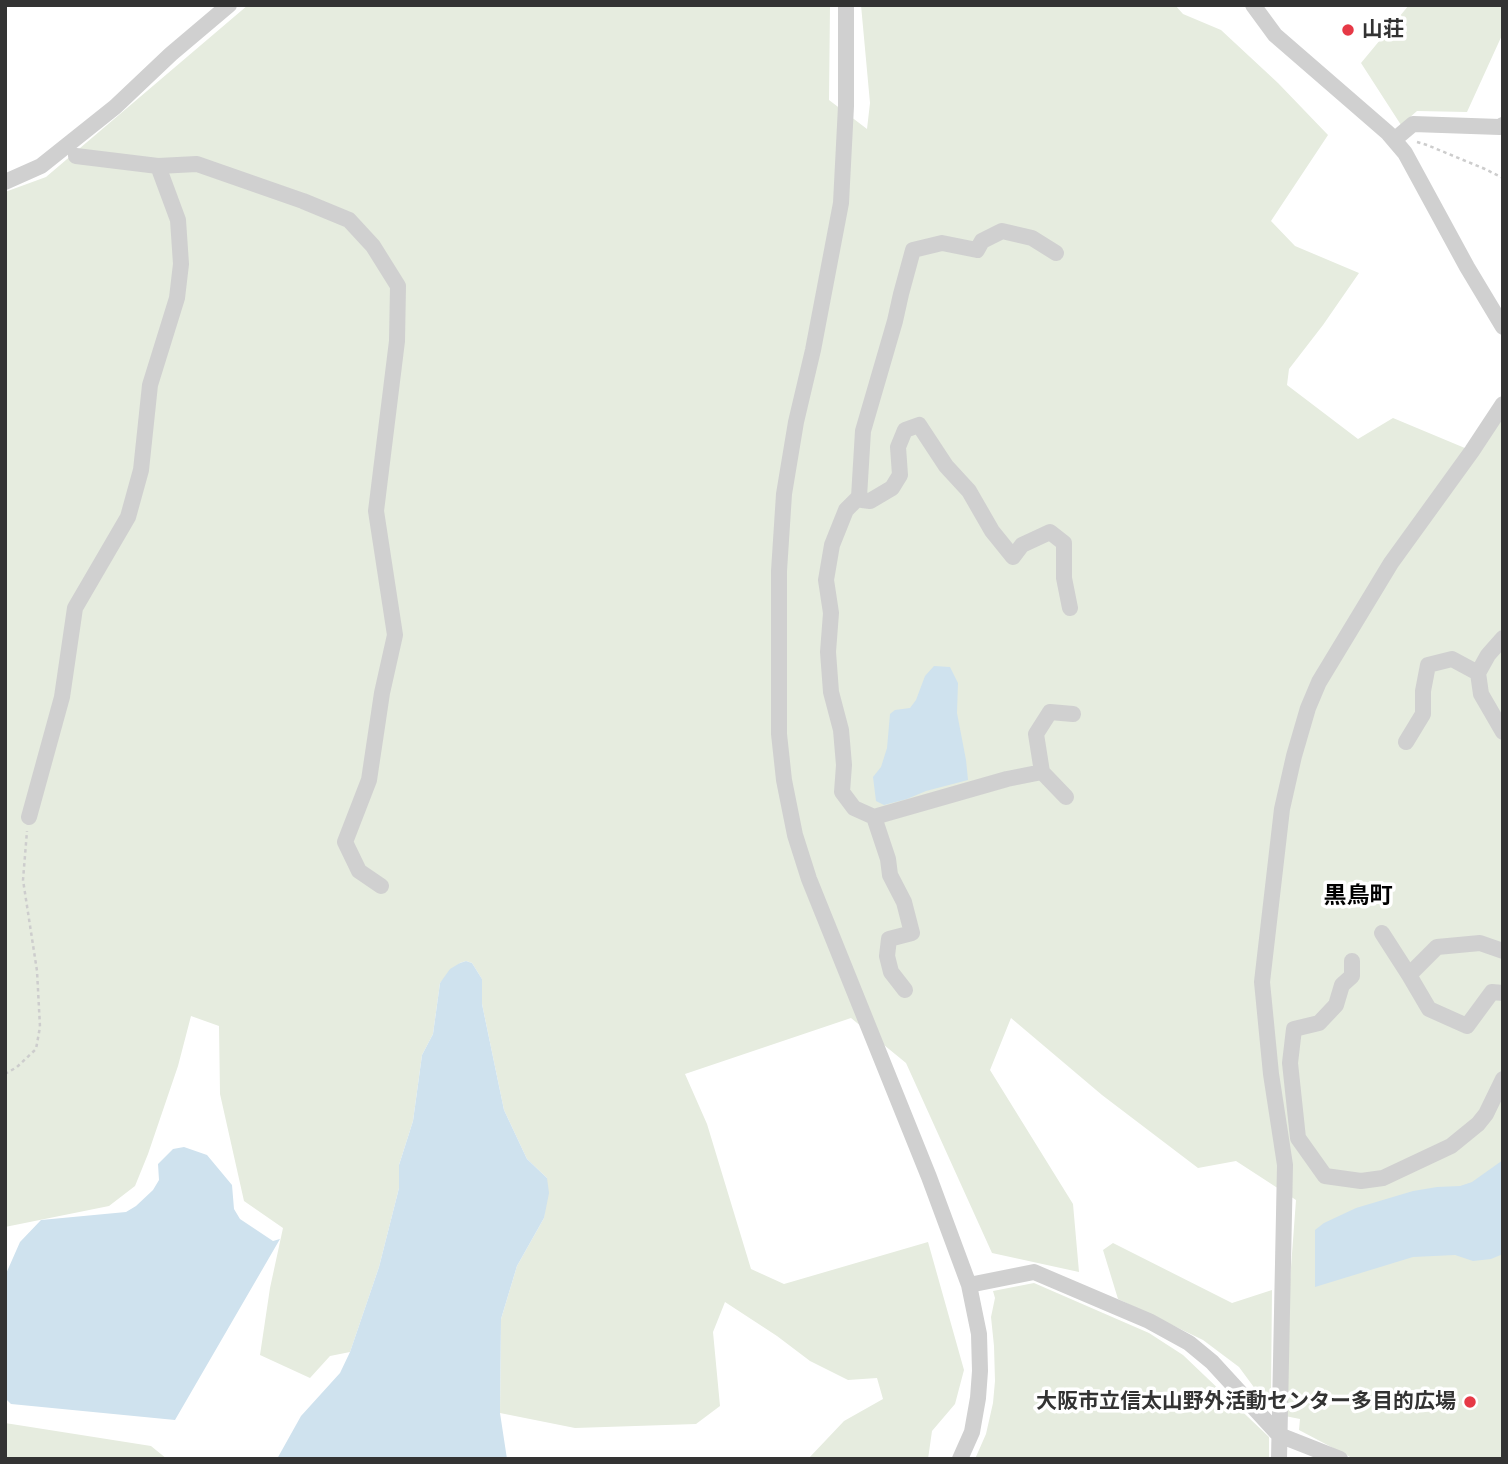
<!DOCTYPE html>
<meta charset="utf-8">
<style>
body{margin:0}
#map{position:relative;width:1508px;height:1464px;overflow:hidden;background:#fff;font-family:Signika,sans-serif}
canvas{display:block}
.frame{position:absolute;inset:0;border:7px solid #333;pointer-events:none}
</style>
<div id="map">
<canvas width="1508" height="1464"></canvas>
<div class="frame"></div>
</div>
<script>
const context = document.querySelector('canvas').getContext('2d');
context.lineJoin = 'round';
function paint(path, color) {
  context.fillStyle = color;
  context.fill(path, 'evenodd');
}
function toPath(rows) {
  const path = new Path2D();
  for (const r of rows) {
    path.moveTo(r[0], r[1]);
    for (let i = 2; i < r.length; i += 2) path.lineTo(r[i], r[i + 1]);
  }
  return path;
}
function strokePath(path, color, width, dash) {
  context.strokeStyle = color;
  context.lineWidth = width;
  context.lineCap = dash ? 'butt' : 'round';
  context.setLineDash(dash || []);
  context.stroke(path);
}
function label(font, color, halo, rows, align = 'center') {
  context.font = font + ' Signika,"Noto Sans JP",sans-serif';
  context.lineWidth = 7;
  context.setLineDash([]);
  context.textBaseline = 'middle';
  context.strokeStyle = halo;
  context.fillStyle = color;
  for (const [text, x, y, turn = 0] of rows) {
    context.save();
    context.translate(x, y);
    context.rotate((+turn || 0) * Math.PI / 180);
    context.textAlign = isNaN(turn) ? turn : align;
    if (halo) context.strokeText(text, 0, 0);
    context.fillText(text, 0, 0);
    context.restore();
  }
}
const green = toPath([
 [248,5,830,5,829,100,867,129,870,103,861,5,1175,5,1183,14,1221,30,1278,83,1328,135,1271,221,1295,246,1359,273,1323,325,1289,369,1287,385,1358,439,1393,418,1472,451,1503,408,1503,1459,1354,1459,1299,1430,1300,1419,1280,1415,1296,1200,1236,1161,1198,1168,1102,1095,1011,1018,990,1070,1073,1204,1079,1272,992,1253,906,1063,851,1018,685,1074,707,1124,751,1269,784,1284,928,1242,964,1370,955,1404,932,1431,928,1459,808,1459,844,1421,883,1399,877,1378,848,1380,810,1361,777,1336,725,1302,713,1332,720,1406,696,1424,575,1428,500,1413,501,1319,517,1266,544,1218,547,1178,527,1159,504,1110,482,1004,482,979,472,963,466,961,460,963,440,983,433,1034,422,1055,413,1121,399,1165,399,1188,379,1267,350,1352,330,1356,310,1378,260,1355,270,1288,283,1228,244,1201,220,1094,219,1026,191,1016,178,1066,148,1154,135,1186,109,1206,5,1227,5,192,46,177],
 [1409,5,1503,5,1503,33,1467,112,1417,111,1401,125,1361,63],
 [1113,1243,1232,1303,1272,1290,1271,1393,1267,1405,1239,1367,1203,1340,1118,1299,1103,1250],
 [1034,1283,1149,1333,1183,1355,1269,1437,1269,1459,975,1459,986,1434,993,1403,995,1381,994,1346,991,1317,995,1298,993,1291],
 [5,1423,151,1446,167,1459,5,1459]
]);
const water = toPath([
 [934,666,950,667,958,683,957,713,966,760,968,780,926,791,907,799,884,805,876,801,873,777,881,767,887,748,890,714,895,710,910,708,916,700,925,676],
 [466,961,472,963,482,979,482,1004,504,1110,527,1159,547,1178,549,1193,544,1218,517,1266,501,1319,500,1413,507,1459,277,1459,301,1416,340,1373,350,1352,379,1267,399,1188,399,1165,413,1121,422,1055,433,1034,440,983,450,969,460,963],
 [184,1147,207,1155,232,1185,234,1209,240,1219,273,1241,280,1239,175,1420,11,1404,5,1398,5,1276,20,1242,41,1220,126,1212,136,1206,153,1190,159,1180,158,1164,173,1149],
 [1503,1160,1503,1254,1491,1259,1473,1261,1455,1255,1413,1257,1315,1287,1315,1230,1324,1223,1356,1208,1413,1191,1437,1187,1460,1186,1472,1182]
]);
const path = toPath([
 [1417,142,1427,145,1485,169,1503,178],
 [5,1074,17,1067,36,1049,40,1027,37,971,23,880,27,831]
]);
const minor = toPath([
 [846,5,846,106,841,203,813,350,796,422,784,494,779,571,779,734,784,780,795,835,809,879,929,1177,969,1285,979,1334,980,1371,978,1398,972,1432,960,1459],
 [1253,5,1275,35,1388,133,1405,153,1467,267,1503,327],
 [1394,140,1413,124,1500,127,1503,125],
 [76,156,158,166,197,164,303,201,349,220,373,246,398,286,397,341,376,511,395,635,382,693,369,780,345,842,359,871,381,886],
 [5,182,41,166,115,107,171,54,229,5],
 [862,500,870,501,892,488,900,475,898,447,905,430,919,425,946,466,969,491,992,531,1013,557,1022,545,1050,532,1064,543,1064,578,1070,608],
 [1503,638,1488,655,1478,673,1481,694,1503,732],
 [1406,742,1423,714,1423,691,1428,665,1452,659,1478,673],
 [1042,772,1007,779,874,817,854,808,842,792,844,765,841,730,831,692,828,652,831,613,826,580,832,545,846,510,859,497,863,431,895,321,901,294,913,250,942,243,977,250,982,241,1002,231,1032,238,1056,253],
 [1066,797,1042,772,1036,734,1050,712,1073,714],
 [29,817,62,697,75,608,128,517,141,470,150,385,177,298,181,264,178,220,158,166],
 [874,817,888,859,890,875,904,902,912,933,889,939,887,956,891,972,905,990],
 [1382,933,1409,975,1437,947,1480,943,1503,951],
 [1352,961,1352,976,1342,985,1336,1005,1319,1023,1294,1029,1290,1063,1298,1138,1325,1176,1361,1181,1383,1178,1451,1146,1478,1124,1486,1114,1503,1079],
 [1409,975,1429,1009,1467,1026,1492,992,1503,993],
 [969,1285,1034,1272,1149,1321,1189,1343,1212,1362,1279,1435,1340,1459],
 [1279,1459,1285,1165,1271,1074,1262,982,1282,809,1294,756,1308,708,1319,682,1391,563,1472,451,1503,404]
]);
const markers = [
 [1348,30,7,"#e63946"],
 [1470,1402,7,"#e63946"]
];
const poiNames = [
 ["山荘",1362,30],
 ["大阪市立信太山野外活動センター多目的広場",1456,1402,"right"]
];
const neighbourhoodNames = [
 ["黒鳥町",1358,897]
];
paint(green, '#e6ecdf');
paint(water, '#cfe2ee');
strokePath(path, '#cdcdcd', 2.5, [3.5, 3.5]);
strokePath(minor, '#d0d0d0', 16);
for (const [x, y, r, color] of markers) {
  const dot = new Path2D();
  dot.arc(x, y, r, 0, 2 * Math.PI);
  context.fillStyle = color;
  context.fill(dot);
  strokePath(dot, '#fff', 2.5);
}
label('bold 21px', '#333', '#fff', poiNames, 'left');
label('bold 23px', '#000', '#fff', neighbourhoodNames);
</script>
